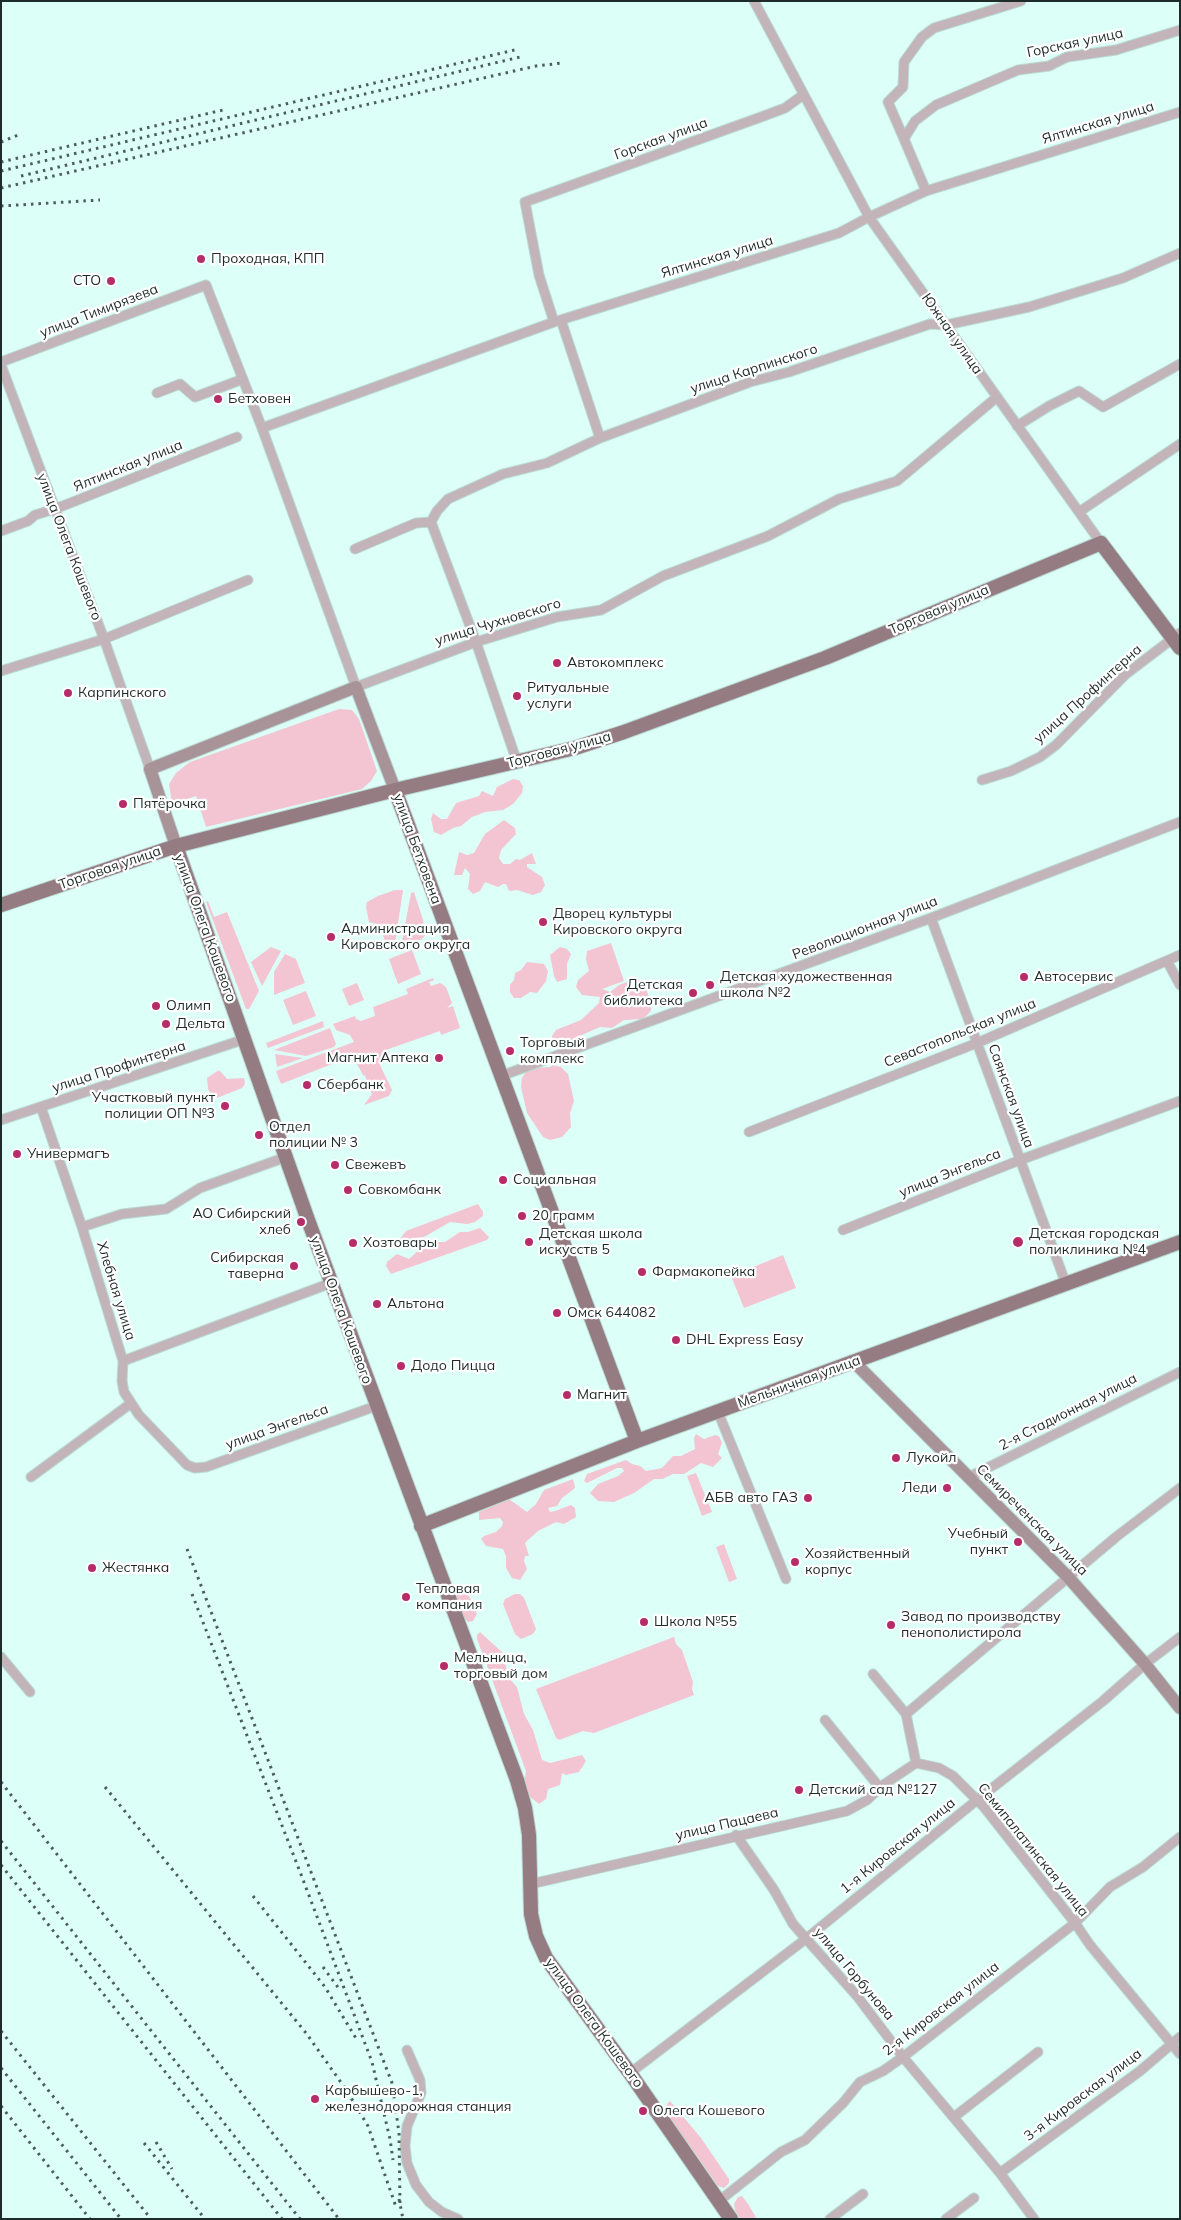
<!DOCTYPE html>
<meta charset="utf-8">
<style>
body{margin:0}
#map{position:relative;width:1181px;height:2220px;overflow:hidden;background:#dcfff7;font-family:Mulish,sans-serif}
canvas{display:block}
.frame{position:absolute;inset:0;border:2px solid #1e2c29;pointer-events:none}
</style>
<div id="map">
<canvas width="1181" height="2220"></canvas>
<div class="frame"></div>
</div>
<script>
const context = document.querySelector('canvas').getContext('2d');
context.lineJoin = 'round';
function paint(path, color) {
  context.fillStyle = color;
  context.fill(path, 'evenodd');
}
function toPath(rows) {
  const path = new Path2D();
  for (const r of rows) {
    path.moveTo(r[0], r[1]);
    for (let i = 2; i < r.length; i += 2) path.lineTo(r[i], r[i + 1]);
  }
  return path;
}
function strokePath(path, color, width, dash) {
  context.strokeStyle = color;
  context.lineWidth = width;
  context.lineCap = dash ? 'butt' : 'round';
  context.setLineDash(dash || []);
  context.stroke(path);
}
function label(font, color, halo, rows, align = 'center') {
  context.font = font + ' Mulish,sans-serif';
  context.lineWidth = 4.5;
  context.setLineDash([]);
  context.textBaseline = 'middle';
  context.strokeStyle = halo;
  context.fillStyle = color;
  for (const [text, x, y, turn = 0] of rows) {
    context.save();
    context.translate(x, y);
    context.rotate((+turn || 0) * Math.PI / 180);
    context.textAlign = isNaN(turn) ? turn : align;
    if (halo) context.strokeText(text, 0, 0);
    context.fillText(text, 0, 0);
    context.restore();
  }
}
const green = toPath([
 [339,709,352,710,359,719,377,771,371,781,362,789,206,827,196,796,172,804,169,784,176,773,190,762],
 [513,779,519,780,523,786,522,793,513,804,503,810,485,812,472,817,461,826,453,828,441,835,434,832,431,819,433,813,441,819,447,819,456,803,479,796,482,791,493,796,497,787],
 [504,820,515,828,516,834,501,850,499,858,503,864,510,864,516,859,520,860,532,853,536,864,527,864,527,867,542,877,545,885,541,892,533,895,517,890,509,891,506,884,503,884,498,887,485,882,480,891,473,894,468,889,470,874,465,868,462,875,454,875,459,852,467,855,474,853,485,834],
 [395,890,403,890,394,950,389,951,379,925,369,922,366,907,367,902,378,896],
 [414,892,423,920,425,935,422,939,401,947,411,893],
 [208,901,214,917,227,912,259,991,249,1009,246,1009,206,902],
 [611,943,624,981,602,989,610,992,619,985,636,979,640,980,645,985,651,1004,651,1011,643,1019,624,1020,612,1028,600,1027,573,1039,561,1047,554,1046,552,1036,556,1030,581,1020,599,1003,600,997,582,995,576,987,578,980,589,971,586,959,587,951],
 [271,947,281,951,262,986,251,962],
 [560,947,567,949,571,954,567,964,567,979,557,982,554,976,550,955],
 [412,950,421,974,398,984,389,959],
 [285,954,296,959,305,983,274,995,274,972],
 [527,962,544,964,548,971,546,981,537,993,530,992,521,998,514,998,510,992,510,985,514,980,515,973,521,970],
 [433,978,434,980,429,982,431,986,440,983,446,987,452,1003,447,1008,453,1006,460,1028,441,1035,440,1031,383,1051,380,1065,392,1090,389,1096,364,1105,372,1094,365,1076,363,1075,355,1060,355,1055,281,1084,276,1071,354,1042,350,1035,336,1030,333,1024,355,1016,356,1019,361,1021,375,1016,373,1007,408,994,406,989],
 [357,983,364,1000,349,1006,342,989],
 [306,991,316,1016,293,1025,283,1000],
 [323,1021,324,1027,268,1048,266,1043],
 [330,1028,336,1044,334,1047,306,1056,274,1050],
 [275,1054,303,1058,277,1067],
 [553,1065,561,1067,568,1074,574,1101,570,1113,571,1127,562,1137,550,1140,543,1137,527,1113,521,1087,522,1078,528,1068,550,1067],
 [219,1070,227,1079,244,1078,245,1084,242,1088,217,1098,212,1096,208,1089,207,1078],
 [478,1204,483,1212,483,1216,475,1222,467,1224,450,1222,424,1237,416,1238,410,1244,406,1244,400,1239,406,1231],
 [480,1228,489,1237,487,1240,391,1274,386,1266,387,1262,397,1254,409,1259,428,1242,445,1242,460,1232,468,1232],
 [783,1255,796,1288,744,1308,731,1276],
 [696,1434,704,1439,715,1435,719,1436,722,1443,718,1454,722,1458,713,1467,701,1463,684,1474,673,1474,662,1479,654,1479,634,1493,614,1502,598,1501,590,1493,598,1484,618,1476,624,1471,622,1468,617,1468,587,1483,584,1481,587,1474,626,1460,632,1464,640,1466,646,1471,662,1468,673,1456,681,1456,695,1449,694,1438],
 [696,1473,712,1512,702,1516,687,1476],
 [573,1479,575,1488,562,1498,557,1506,548,1508,550,1512,555,1511,571,1505,575,1508,576,1517,564,1524,556,1522,538,1531,528,1540,525,1543,529,1556,525,1556,524,1561,527,1569,520,1580,512,1578,506,1568,506,1556,503,1549,486,1546,481,1539,484,1536,496,1532,502,1526,503,1522,500,1518,479,1520,479,1512,509,1499,527,1512,536,1504,544,1490],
 [724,1544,737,1579,729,1582,716,1547],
 [461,1587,466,1589,477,1614,473,1621,468,1622,460,1612,455,1596],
 [515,1594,520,1594,524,1598,536,1629,533,1634,521,1639,515,1634,503,1604,505,1599],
 [480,1632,502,1652,509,1678,517,1687,524,1714,533,1730,542,1760,550,1763,582,1755,586,1761,579,1772,566,1775,562,1773,560,1785,548,1789,546,1799,539,1804,529,1796,525,1779,526,1771,477,1639,477,1635],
 [674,1637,676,1644,682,1650,693,1682,692,1689,694,1695,594,1733,583,1731,559,1740,556,1738,536,1689],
 [670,2101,701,2138,729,2179,729,2183,724,2188,718,2186,666,2112,667,2104],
 [742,2196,748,2204,757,2219,740,2219,735,2210,734,2204,738,2197]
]);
const street = toPath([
 [754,1,869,217,1101,543],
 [904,139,888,102,903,87,904,62,922,37,934,28,1021,1],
 [926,191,904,139,915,121,936,105,1018,70,1049,66,1067,57,1116,50,1180,30],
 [561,320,600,438],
 [554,322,539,275,525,202,761,117,785,108,803,95],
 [1,362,206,285,262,428,356,687,476,642,557,617,601,610,663,576,768,536,839,499,897,481,997,397],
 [1,365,104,639,150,769],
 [157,393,180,384,195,397,243,379],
 [1017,426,1049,406,1079,391,1103,407,1180,364],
 [262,428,554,322,839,233,869,217,926,191,1180,112],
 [1079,512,1180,444],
 [431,522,476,642,517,762],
 [1,531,28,521,35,515,55,509,237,437],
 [355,549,416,523,431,522,437,511,448,499,503,474,547,463,600,438,750,382,789,372,930,324,946,325,1029,307,1123,278,1180,253],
 [1,671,104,639,248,580],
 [982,780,1011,771,1040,757,1056,745,1126,674,1180,633],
 [931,918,1066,1284],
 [1167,961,1180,985],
 [501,1076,931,918,1180,822],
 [41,1107,82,1227,123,1361,122,1381,124,1392,139,1415,187,1465,195,1468,206,1467,376,1406],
 [1,1120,245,1039],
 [749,1132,977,1043,1180,955],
 [82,1227,122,1214,166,1209,200,1188,286,1157],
 [843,1230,1020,1160,1180,1101],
 [123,1361,331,1283],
 [718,1412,786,1579],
 [31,1477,130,1404],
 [969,1477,1180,1372],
 [1,1657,30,1692],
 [873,1674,906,1714,916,1763,939,1768,953,1776,984,1807,1075,1923,1090,1945,1180,2054],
 [906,1714,1116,1537,1180,1488],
 [825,1720,880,1788],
 [736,1835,774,1890,793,1924,857,1996,903,2057,1000,2173,1034,2219],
 [531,1884,847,1811,867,1800,883,1785,916,1763],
 [407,2050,420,2080,421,2093,407,2126,405,2146,407,2163,416,2185,429,2202,442,2212,458,2219],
 [630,2073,807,1938,977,1800,1103,1701,1145,1664,1180,1637],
 [954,2117,1038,2052],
 [1000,2173,1140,2071,1180,2037],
 [719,2201,781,2152,805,2140,843,2103,860,2082,883,2071,903,2057,1075,1923,1110,1887,1143,1867,1180,1837],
 [830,2219,863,2194],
 [946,2219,974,2198]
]);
const secondary = toPath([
 [176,846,150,769,356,687,395,790],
 [854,1362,1068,1577,1145,1664,1180,1708]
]);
const primary = toPath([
 [395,790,637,1441],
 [176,846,308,1220,517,1780,525,1808,529,1835,531,1914,536,1936,546,1958,630,2073,731,2219],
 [1,905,176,846,395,790,575,748,624,732,825,658,1101,543,1180,648],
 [421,1526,637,1441,1180,1242]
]);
const rail = toPath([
 [1,142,18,135],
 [1,162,223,110],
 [1,171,519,49],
 [21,176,520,57],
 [1,188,536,66,562,63],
 [1,206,100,200],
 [187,1549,392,2083,399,2133,400,2205],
 [192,1594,302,1877,372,2062,390,2139,393,2160],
 [1,1782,339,2219],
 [105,1787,306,2033,345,2088,368,2126,396,2207],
 [1,1841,300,2219],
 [1,1865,282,2219],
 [253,1896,325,1987,357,2040],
 [323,1967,340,1990],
 [1,2031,151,2219],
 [1,2068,121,2219],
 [1,2106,90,2219],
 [156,2142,172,2169],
 [144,2143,205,2219],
 [399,2199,403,2219]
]);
const markers = [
 [201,259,5,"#b62c69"],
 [111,281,5,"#b62c69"],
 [218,399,5,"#b62c69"],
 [557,663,5,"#b62c69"],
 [68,693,5,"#b62c69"],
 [517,696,5,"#b62c69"],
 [123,804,5,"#b62c69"],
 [543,922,5,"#b62c69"],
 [331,937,5,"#b62c69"],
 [1024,977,5,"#b62c69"],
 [710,985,5,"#b62c69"],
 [693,993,5,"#b62c69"],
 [156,1006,5,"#b62c69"],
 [166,1024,5,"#b62c69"],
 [510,1051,5,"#b62c69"],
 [439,1058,5,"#b62c69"],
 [307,1085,5,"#b62c69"],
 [225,1106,5,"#b62c69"],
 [259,1135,5,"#b62c69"],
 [17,1154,5,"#b62c69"],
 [335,1165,5,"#b62c69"],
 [503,1180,5,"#b62c69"],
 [348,1190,5,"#b62c69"],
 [522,1216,5,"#b62c69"],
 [301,1222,5,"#b62c69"],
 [529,1242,5,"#b62c69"],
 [1018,1242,6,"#b62c69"],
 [353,1243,5,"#b62c69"],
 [294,1266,5,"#b62c69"],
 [642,1272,5,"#b62c69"],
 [377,1304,5,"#b62c69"],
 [557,1313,5,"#b62c69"],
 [676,1340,5,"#b62c69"],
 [401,1366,5,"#b62c69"],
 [567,1395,5,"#b62c69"],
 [896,1458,5,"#b62c69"],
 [947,1488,5,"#b62c69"],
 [808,1498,5,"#b62c69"],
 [1018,1542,5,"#b62c69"],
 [795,1562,5,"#b62c69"],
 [92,1568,5,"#b62c69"],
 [406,1597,5,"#b62c69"],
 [644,1622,5,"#b62c69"],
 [891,1625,5,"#b62c69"],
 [444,1666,5,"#b62c69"],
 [799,1790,5,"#b62c69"],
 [315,2099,5,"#b62c69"],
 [643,2111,5,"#b62c69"]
];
const streetNames = [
 ["Горская улица",1075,43,-12],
 ["Ялтинская улица",1098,123,-17],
 ["Горская улица",661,139,-20],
 ["Ялтинская улица",717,257,-17],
 ["улица Тимирязева",99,311,-21],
 ["Южная улица",952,334,55],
 ["улица Карпинского",754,369,-18],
 ["Ялтинская улица",128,466,-22],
 ["улица Олега Кошевого",69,547,69],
 ["Торговая улица",939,610,-23],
 ["улица Чухновского",498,622,-17],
 ["улица Профинтерна",1088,694,-42],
 ["Торговая улица",559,750,-15],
 ["улица Бетховена",417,849,70],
 ["Торговая улица",110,868,-19],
 ["улица Олега Кошевого",205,928,70],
 ["Революционная улица",865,928,-21],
 ["Севастопольская улица",960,1033,-22],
 ["улица Профинтерна",119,1067,-18],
 ["Саянская улица",1011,1096,70],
 ["улица Энгельса",950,1173,-22],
 ["Хлебная улица",116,1291,73],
 ["улица Олега Кошевого",341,1310,70],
 ["Мельничная улица",799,1382,-20],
 ["2-я Стадионная улица",1068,1412,-27],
 ["улица Энгельса",277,1427,-20],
 ["Семиреченская улица",1032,1520,45],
 ["улица Пацаева",727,1824,-13],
 ["1-я Кировская улица",898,1846,-39],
 ["Семипалатинская улица",1033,1850,51],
 ["улица Горбунова",854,1974,50],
 ["2-я Кировская улица",941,2009,-38],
 ["улица Олега Кошевого",594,2023,54],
 ["3-я Кировская улица",1083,2095,-37]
];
const poiNames = [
 ["Проходная, КПП",211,259],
 ["СТО",101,281,"right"],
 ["Бетховен",228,399],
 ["Автокомплекс",567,663],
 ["Ритуальные",527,688],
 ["услуги",527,704],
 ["Карпинского",78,693],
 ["Пятёрочка",133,804],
 ["Дворец культуры",553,914],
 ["Кировского округа",553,930],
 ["Администрация",341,929],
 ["Кировского округа",341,945],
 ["Детская художественная",720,977],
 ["школа №2",720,993],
 ["Автосервис",1034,977],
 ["Детская",683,985,"right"],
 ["библиотека",683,1001,"right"],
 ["Олимп",166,1006],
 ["Дельта",176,1024],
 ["Торговый",520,1043],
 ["комплекс",520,1059],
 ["Магнит Аптека",429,1058,"right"],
 ["Сбербанк",317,1085],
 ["Участковый пункт",215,1098,"right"],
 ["полиции ОП №3",215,1114,"right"],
 ["Отдел",269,1127],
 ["полиции № 3",269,1143],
 ["Универмагъ",27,1154],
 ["Свежевъ",345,1165],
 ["Социальная",513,1180],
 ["Совкомбанк",358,1190],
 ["АО Сибирский",291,1214,"right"],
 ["хлеб",291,1230,"right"],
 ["20 грамм",532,1216],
 ["Детская школа",539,1234],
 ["искусств 5",539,1250],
 ["Детская городская",1029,1234],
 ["поликлиника №4",1029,1250],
 ["Хозтовары",363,1243],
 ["Сибирская",284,1258,"right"],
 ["таверна",284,1274,"right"],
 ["Фармакопейка",652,1272],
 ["Альтона",387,1304],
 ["Омск 644082",567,1313],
 ["DHL Express Easy",686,1340],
 ["Додо Пицца",411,1366],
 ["Магнит",577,1395],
 ["Лукойл",906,1458],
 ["Леди",937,1488,"right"],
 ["АБВ авто ГАЗ",798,1498,"right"],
 ["Учебный",1008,1534,"right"],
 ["пункт",1008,1550,"right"],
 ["Хозяйственный",805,1554],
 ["корпус",805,1570],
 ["Жестянка",102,1568],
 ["Тепловая",416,1589],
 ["компания",416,1605],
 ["Завод по производству",901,1617],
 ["пенополистирола",901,1633],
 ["Школа №55",654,1622],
 ["Мельница,",454,1658],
 ["торговый дом",454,1674],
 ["Детский сад №127",809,1790],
 ["Карбышево-1,",325,2091],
 ["железнодорожная станция",325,2107],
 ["Олега Кошевого",653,2111]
];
paint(green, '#f3c4d2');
strokePath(street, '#bad9d2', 11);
strokePath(secondary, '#bad9d2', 14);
strokePath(primary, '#bad9d2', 16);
strokePath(street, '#c2b4b8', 9);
strokePath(secondary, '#a89399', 12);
strokePath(primary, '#957c83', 14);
strokePath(rail, '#4b5e5a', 3, [2.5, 5]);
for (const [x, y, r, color] of markers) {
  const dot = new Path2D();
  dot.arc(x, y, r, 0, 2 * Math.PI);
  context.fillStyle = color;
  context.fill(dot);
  strokePath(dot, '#fff', 2);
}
label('14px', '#1e2c29', '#fff', streetNames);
label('14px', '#1e2c29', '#fff', poiNames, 'left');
</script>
